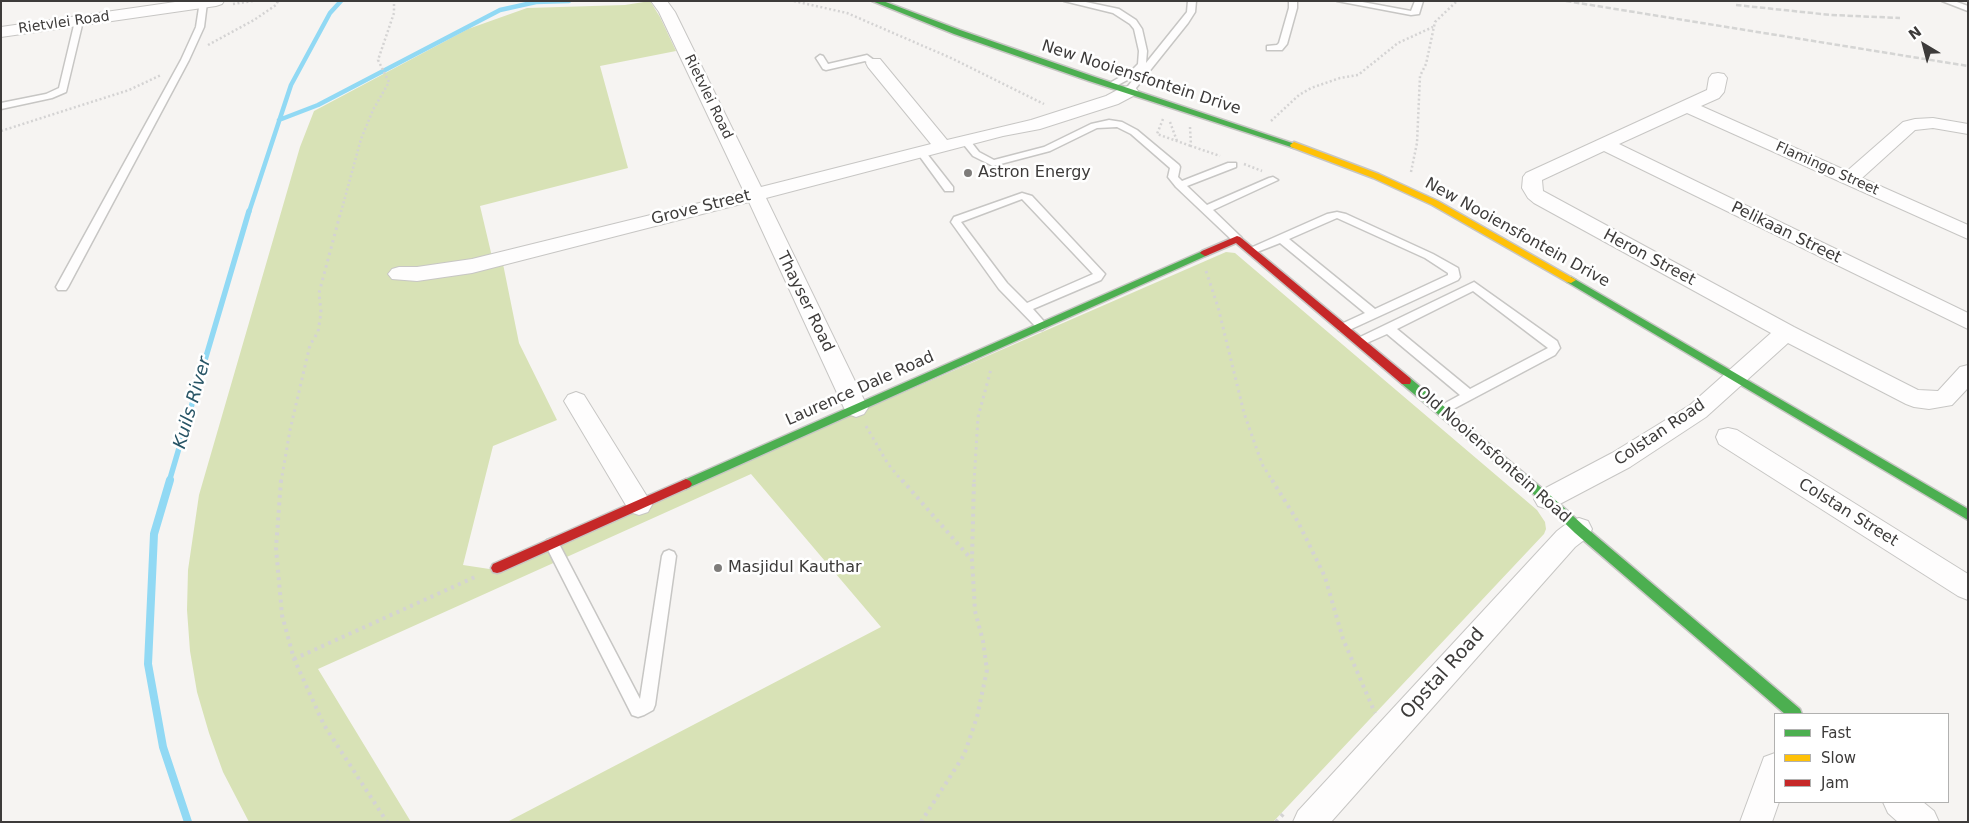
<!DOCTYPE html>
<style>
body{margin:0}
#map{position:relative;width:1969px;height:823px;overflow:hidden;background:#f6f4f2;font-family:"DejaVu Sans",sans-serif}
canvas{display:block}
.frame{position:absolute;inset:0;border:2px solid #3d3b3a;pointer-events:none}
.legend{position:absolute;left:1774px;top:713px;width:175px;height:90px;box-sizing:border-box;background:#fff;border:1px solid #b1b1b0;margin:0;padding:6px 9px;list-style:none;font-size:15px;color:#3d3b3a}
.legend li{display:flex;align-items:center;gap:10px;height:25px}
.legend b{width:25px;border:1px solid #b1b1b0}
.north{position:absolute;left:1899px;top:20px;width:50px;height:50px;-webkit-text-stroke:4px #fff;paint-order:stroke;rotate:323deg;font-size:14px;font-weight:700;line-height:20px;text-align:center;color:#3d3b3a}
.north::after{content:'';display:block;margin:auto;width:18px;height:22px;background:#3d3b3a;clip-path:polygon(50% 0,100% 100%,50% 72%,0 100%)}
</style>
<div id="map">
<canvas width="1969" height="823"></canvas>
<div class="frame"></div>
<ul class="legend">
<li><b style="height:6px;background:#4caf50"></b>Fast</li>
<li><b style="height:6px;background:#ffc107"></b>Slow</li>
<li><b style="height:6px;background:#c62828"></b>Jam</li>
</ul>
<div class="north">N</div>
</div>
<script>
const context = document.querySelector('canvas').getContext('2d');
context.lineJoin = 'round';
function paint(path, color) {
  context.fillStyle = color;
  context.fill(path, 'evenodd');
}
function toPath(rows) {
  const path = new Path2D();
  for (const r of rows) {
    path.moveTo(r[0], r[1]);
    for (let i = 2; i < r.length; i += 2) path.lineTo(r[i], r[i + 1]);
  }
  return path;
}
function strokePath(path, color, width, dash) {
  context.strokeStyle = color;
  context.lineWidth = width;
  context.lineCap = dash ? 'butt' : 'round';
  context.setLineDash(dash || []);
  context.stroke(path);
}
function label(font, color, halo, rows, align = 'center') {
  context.font = font + ' "DejaVu Sans",sans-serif';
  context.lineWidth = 5;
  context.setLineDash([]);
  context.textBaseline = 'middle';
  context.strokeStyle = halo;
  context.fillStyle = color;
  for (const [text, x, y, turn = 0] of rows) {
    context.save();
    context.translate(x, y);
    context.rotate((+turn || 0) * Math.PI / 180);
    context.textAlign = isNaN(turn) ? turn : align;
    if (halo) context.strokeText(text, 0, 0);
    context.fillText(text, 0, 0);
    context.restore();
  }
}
const green = toPath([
 [650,1,660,17,676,51,600,66,628,168,480,206,493,261,502,259,519,343,557,420,493,446,463,565,496,570,1226,252,1235,253,1537,510,1545,522,1546,529,1544,534,1273,822,507,822,881,627,751,474,318,669,411,822,249,822,223,772,209,733,197,692,190,651,187,610,188,570,199,495,300,147,314,111,468,29,527,8,625,5]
]);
const streamFar2 = toPath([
 [279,120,318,105,500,10,536,2,569,1],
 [249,212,291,85,330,13,341,1]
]);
const streamFar1 = toPath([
 [169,482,249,211]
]);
const stream = toPath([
 [170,480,154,534,148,664,163,747,188,822]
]);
const pathFar2 = toPath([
 [794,1,847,13,951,58,1044,104],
 [233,4,253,1],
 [208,45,254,20,276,5,278,1],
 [1163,119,1157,134,1191,146],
 [1271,121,1299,95,1311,88,1340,78,1358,75,1398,43,1433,27],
 [1170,122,1177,141],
 [1190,127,1191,146,1220,156],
 [1,131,129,90,161,75],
 [1244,164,1262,171],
 [1411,172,1417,143,1420,76,1426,64,1435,22,1457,1],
 [341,212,361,139,373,110,389,82,378,60,394,13,394,1]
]);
const pathFar1 = toPath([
 [1206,271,1218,307,1244,413,1262,464,1273,482],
 [866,426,888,464,903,482],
 [281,482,290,430,310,345,318,332,321,312,319,293,341,211],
 [974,482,978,417,991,369]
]);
const path = toPath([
 [281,480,276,548,282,615,294,659,324,725,387,822],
 [902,480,972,560],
 [1272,480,1298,522,1325,577,1343,639,1375,713],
 [294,659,475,577],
 [921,822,964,755,977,717,987,670,983,641,975,611,972,560,974,480],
 [1276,822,1286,811]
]);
const lane = toPath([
 [200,1,207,3,204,27,189,60,68,287,66,290,58,290,56,287,181,60,196,27,200,1],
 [1064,1,1081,1,1119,9,1136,20,1142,29,1147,51,1146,63,1187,12,1188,1,1196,1,1195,12,1188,23,1132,93,1129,94,1124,91,1137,75,1114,87,1111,88,1106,85,1131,71,1138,64,1139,51,1134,29,1130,24,1113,13,1064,1],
 [1289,1,1297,1,1297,8,1287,44,1282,50,1267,50,1267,46,1277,45,1279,43,1289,8,1289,1],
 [1337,1,1357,1,1411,11,1415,1,1423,1,1419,14,1411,15,1337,1],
 [1942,1,1954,1,1968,6,1968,11,1942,1],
 [79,18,83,21,66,92,52,98,1,109,1,103,46,94,59,88,75,21,79,18],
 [820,55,823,56,828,64,867,55,878,63,874,66,865,61,826,70,823,69,816,58,820,55],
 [1109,120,1122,122,1137,130,1179,165,1180,167,1178,177,1182,181,1228,163,1236,163,1236,167,1187,186,1207,205,1269,178,1273,177,1278,180,1213,210,1241,237,1242,239,1237,242,1233,241,1176,187,1168,177,1170,168,1131,134,1117,127,1097,128,1050,151,993,166,973,156,960,140,962,138,968,138,979,152,994,160,1044,147,1091,124,1109,120],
 [921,149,924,150,953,187,953,191,945,191,918,154,916,152,921,149],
 [1022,193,1032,196,1105,274,1101,280,1033,309,1048,326,1042,330,1038,329,999,289,951,222,954,217,1022,193],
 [1022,199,1093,274,1027,303,1007,283,961,222,1022,199],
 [1337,212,1346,214,1433,254,1458,268,1460,277,1458,280,1347,331,1339,331,1337,328,1339,325,1365,313,1280,243,1252,254,1247,251,1248,249,1327,214,1337,212],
 [1337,218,1425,258,1448,273,1448,275,1375,309,1289,239,1337,218],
 [1474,282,1557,341,1560,348,1555,355,1442,415,1438,413,1436,410,1438,407,1460,395,1387,334,1360,346,1354,342,1356,339,1474,282],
 [1473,291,1548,348,1470,389,1397,329,1473,291],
 [552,538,557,540,640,699,662,556,664,552,669,550,674,552,676,556,655,705,653,710,644,715,638,717,632,715,545,544,547,540,552,538]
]);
const street = toPath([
 [182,1,224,1,222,4,216,6,1,37,1,27,182,1],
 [651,1,667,1,675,12,761,187,931,144,868,67,866,63,868,59,880,59,947,140,1031,120,1106,96,1123,87,1129,86,1135,87,1138,91,1135,95,1118,104,1040,129,1003,136,766,198,868,408,864,414,856,417,848,414,844,408,749,202,472,273,417,281,392,279,388,274,392,269,399,267,417,267,472,259,744,192,659,12,651,1],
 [1718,73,1724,74,1727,78,1724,92,1719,98,1701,106,1847,171,1903,122,1915,119,1933,118,1968,124,1968,134,1933,128,1915,130,1862,178,1968,225,1968,239,1687,113,1619,144,1968,313,1968,329,1604,151,1542,180,1543,191,1794,327,1918,390,1938,391,1960,367,1968,365,1968,388,1952,405,1929,409,1914,407,1906,404,1788,343,1706,417,1630,467,1556,506,1547,509,1538,506,1534,499,1538,492,1612,453,1690,405,1771,333,1534,203,1528,198,1522,188,1523,177,1526,173,1707,90,1709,78,1712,74,1718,73],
 [576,392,584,395,648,498,652,505,648,512,639,515,630,512,564,401,568,395,576,392],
 [1728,428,1737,430,1968,574,1968,600,1958,596,1719,444,1716,437,1719,430,1728,428],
 [1579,518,1588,521,1592,529,1588,537,1575,547,1331,822,1293,822,1298,811,1557,531,1570,521,1579,518],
 [1775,753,1775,802,1779,802,1772,822,1740,822,1764,757,1775,753],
 [1883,802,1923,802,1934,811,1939,822,1898,822,1888,813,1883,802]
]);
const fast = toPath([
 [872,1,883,1,960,30,1095,77,1298,145,1294,148,1291,147,1089,81,954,34,872,1],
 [1205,250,1208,251,1210,253,1208,255,690,487,686,489,682,487,680,484,682,481,1205,250],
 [1571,277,1968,509,1968,520,1567,282,1566,280,1571,277],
 [1406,377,1410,378,1551,496,1583,525,1800,709,1802,714,1785,714,1575,533,1543,502,1402,384,1401,381,1402,378,1406,377]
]);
const slow = toPath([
 [1294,142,1379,174,1438,201,1576,280,1571,283,1567,282,1432,205,1373,178,1291,147,1290,145,1294,142]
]);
const jam = toPath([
 [1237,236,1240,237,1410,378,1411,381,1410,384,1402,384,1236,243,1208,255,1205,256,1200,253,1202,251,1237,236],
 [686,479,690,481,692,484,690,487,501,572,497,573,493,572,491,568,493,564,686,479]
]);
const rail = toPath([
 [1566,1,1968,66],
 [1736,5,1831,15,1900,18]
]);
const markers = [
 [968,173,5,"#7e7c7a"],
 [718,568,5,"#7e7c7a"]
];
const farStreetnames = [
 ["Rietvlei Road",64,23,-8],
 ["Rietvlei Road",708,97,64],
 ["Flamingo Street",1827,169,24]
];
const streetNames = [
 ["New Nooiensfontein Drive",1141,78,18],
 ["Grove Street",701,208,-14],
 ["New Nooiensfontein Drive",1517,233,29],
 ["Pelikaan Street",1786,233,26],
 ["Heron Street",1649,258,28],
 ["Thayser Road",805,302,64],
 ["Laurence Dale Road",860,389,-24],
 ["Colstan Road",1660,433,-34],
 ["Old Nooiensfontein Road",1493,455,41],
 ["Colstan Street",1848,513,32]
];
const poiNames = [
 ["Astron Energy",978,173],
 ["Masjidul Kauthar",728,568]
];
const waterNames = [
 ["Kuils River",193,403,-74]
];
const nearStreetnames = [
 ["Opstal Road",1443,674,-48]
];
paint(green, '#d8e2b6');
strokePath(streamFar2, '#91d9f4', 4.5);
strokePath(streamFar1, '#91d9f4', 5.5);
strokePath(stream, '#91d9f4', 8);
strokePath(lane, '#c7c6c4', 3);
strokePath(street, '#c7c6c4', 2);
strokePath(fast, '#c7c6c4', 3);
strokePath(slow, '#c7c6c4', 3);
strokePath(jam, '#c7c6c4', 3);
strokePath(pathFar2, '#d4d3d3', 2.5, [2, 2.5]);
strokePath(pathFar1, '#d4d3d3', 3, [2.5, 4]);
strokePath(path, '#d4d3d3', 4, [3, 4.5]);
paint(lane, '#fefdfd');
paint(street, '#fefdfd');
paint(fast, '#4caf50');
paint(slow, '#ffc107');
paint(jam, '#c62828');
strokePath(rail, '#d5d5d4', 2.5, [5.5, 2.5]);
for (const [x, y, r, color] of markers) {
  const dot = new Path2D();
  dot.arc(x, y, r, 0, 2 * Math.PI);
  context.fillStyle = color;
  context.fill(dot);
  strokePath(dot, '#fff', 2);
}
label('14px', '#3d3b3a', '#fff', farStreetnames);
label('16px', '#3d3b3a', '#fff', streetNames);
label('16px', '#3d3b3a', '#fff', poiNames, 'left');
label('italic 18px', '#285566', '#fff', waterNames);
label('19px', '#3d3b3a', '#fff', nearStreetnames);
</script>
